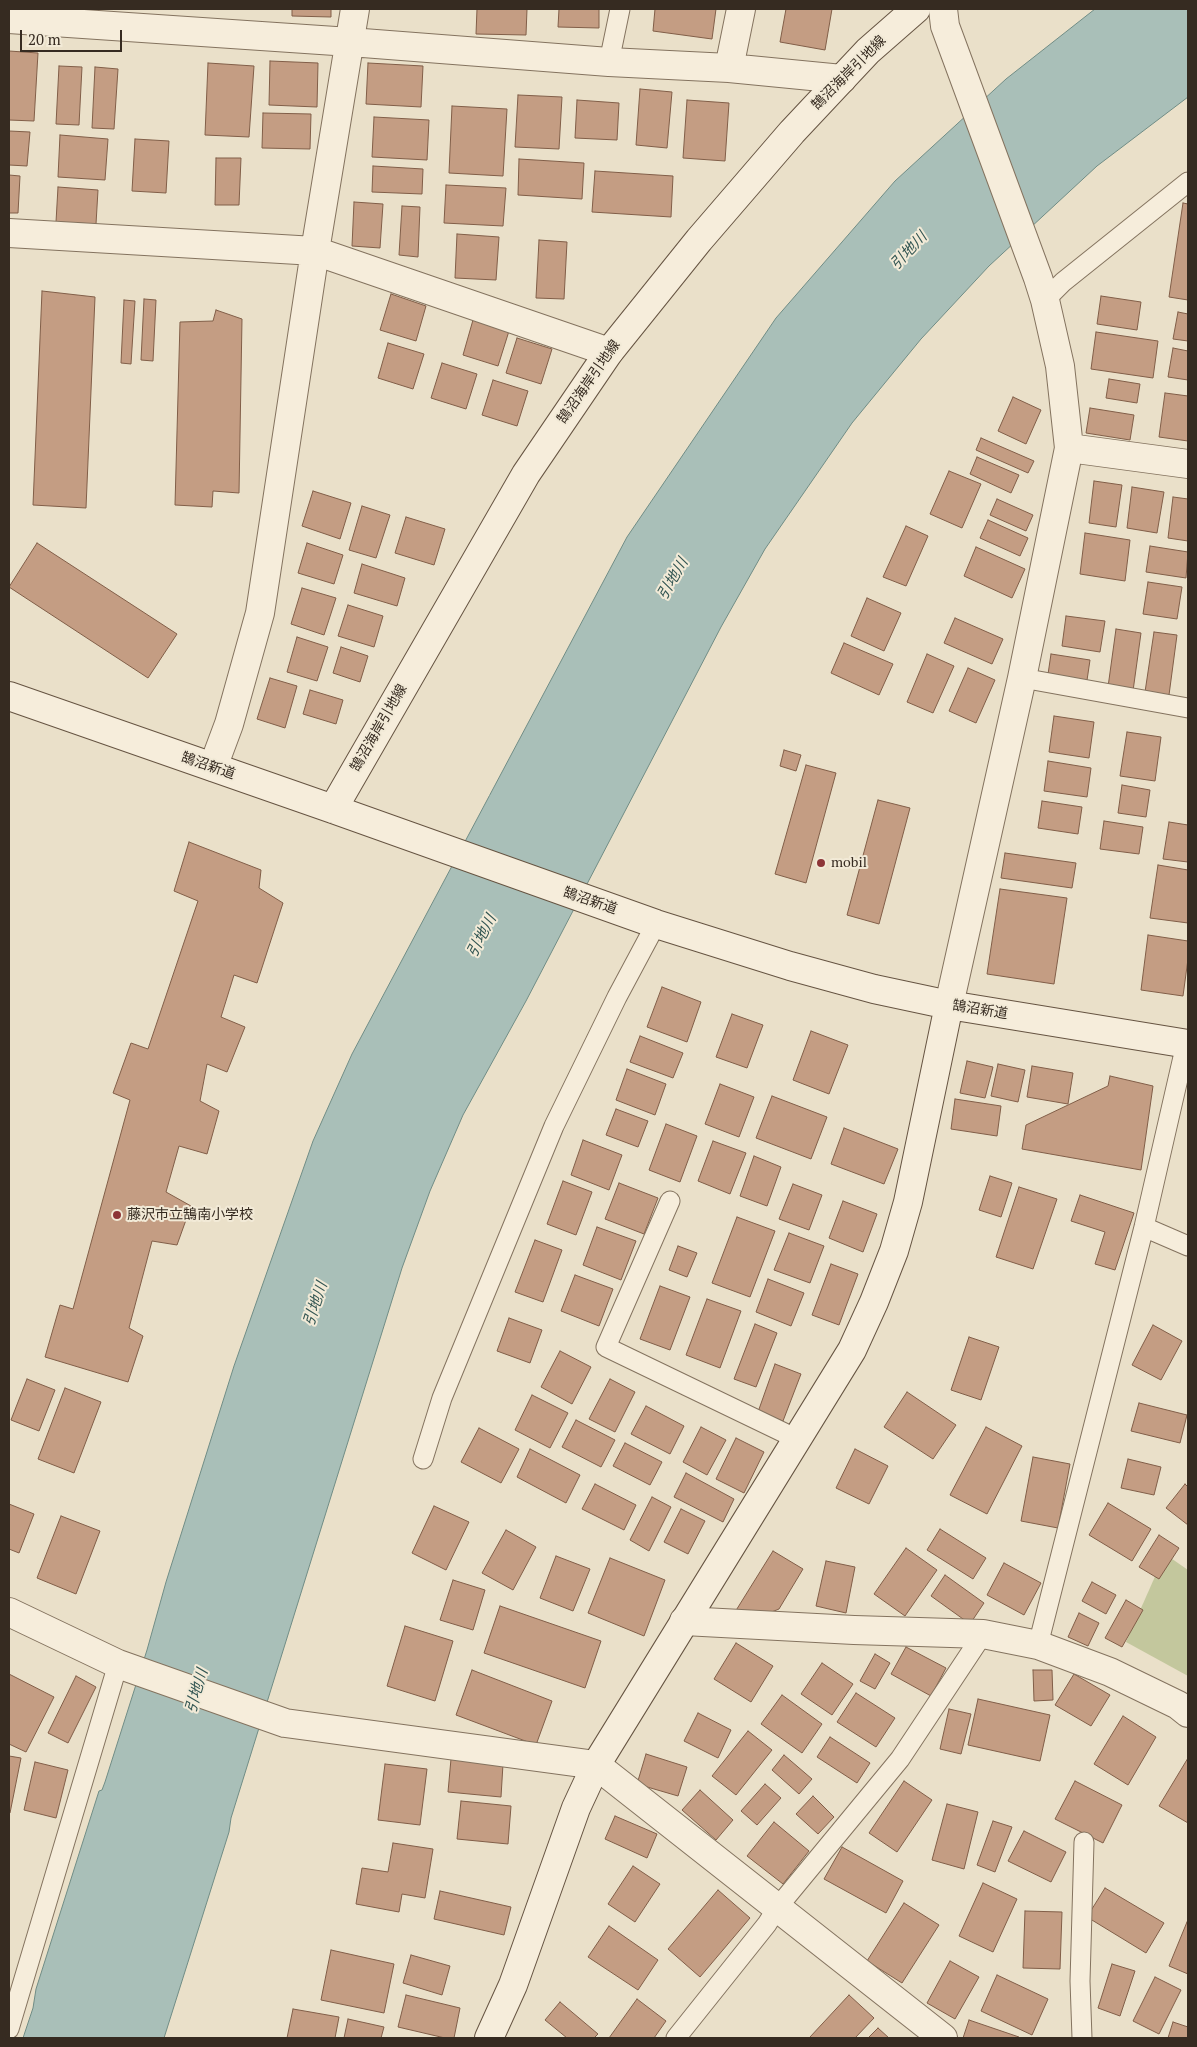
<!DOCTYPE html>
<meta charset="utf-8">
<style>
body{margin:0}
#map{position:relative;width:1197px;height:2047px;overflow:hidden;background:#eae0c9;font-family:"PT Serif",serif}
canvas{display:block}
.frame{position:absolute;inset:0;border:10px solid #362b21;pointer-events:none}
.scale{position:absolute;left:20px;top:30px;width:102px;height:22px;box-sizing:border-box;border:2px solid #362b21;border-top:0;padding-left:6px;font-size:15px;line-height:18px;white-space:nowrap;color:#362b21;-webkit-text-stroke:4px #f2ead7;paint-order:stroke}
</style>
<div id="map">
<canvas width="1197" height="2047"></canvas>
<div class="frame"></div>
<div class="scale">20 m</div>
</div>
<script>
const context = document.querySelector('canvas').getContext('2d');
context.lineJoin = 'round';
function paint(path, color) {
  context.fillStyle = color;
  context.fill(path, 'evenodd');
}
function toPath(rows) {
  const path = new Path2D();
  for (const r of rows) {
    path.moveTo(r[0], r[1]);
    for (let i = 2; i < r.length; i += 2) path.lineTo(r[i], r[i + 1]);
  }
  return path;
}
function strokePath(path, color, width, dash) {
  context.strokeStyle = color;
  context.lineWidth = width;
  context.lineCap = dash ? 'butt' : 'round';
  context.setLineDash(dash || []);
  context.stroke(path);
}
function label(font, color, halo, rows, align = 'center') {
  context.font = font + ' "PT Serif","Noto Sans JP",serif';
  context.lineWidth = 4;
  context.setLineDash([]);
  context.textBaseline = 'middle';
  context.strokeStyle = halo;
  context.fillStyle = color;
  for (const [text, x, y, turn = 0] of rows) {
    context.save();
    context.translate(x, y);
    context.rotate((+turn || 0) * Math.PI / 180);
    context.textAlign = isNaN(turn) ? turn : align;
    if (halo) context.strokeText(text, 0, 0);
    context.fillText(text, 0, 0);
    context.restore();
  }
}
const green = toPath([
 [1165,1554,1188,1570,1188,1676,1126,1642]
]);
const water = toPath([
 [1095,9,1188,9,1188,97,1097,166,989,266,921,339,852,423,765,549,721,627,526,1001,463,1115,430,1191,402,1268,231,1818,229,1832,164,2038,23,2038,33,2008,36,1989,99,1791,102,1790,105,1782,147,1650,166,1582,234,1366,313,1141,352,1054,627,537,776,318,895,181,1006,79,1095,9]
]);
const building = toPath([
 [292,9,331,9,331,17,292,16,292,9],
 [477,9,527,9,526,35,476,34,477,9],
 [559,9,599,9,599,28,558,27,559,9],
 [655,9,716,9,712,39,653,31,655,9],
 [786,9,832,9,825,50,780,42,786,9],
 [9,51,38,53,34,121,9,120,9,51],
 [270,61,318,63,317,107,269,105,270,61],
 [208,63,254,66,249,137,205,135,208,63],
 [368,63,423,66,421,107,366,104,368,63],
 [59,66,82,67,79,125,56,124,59,66],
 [95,67,118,69,114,129,92,128,95,67],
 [640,89,672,92,667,148,636,145,640,89],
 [518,95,562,97,559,149,515,147,518,95],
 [577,100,619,103,617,140,575,138,577,100],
 [687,100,729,103,725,161,683,158,687,100],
 [452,106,507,109,503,176,449,173,452,106],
 [263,113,311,114,310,149,262,148,263,113],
 [374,117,429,120,427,160,372,157,374,117],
 [9,131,30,132,27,166,9,165,9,131],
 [60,135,108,139,105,180,58,177,60,135],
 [135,139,169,141,166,193,132,191,135,139],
 [216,158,241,158,239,205,215,205,216,158],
 [519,159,584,163,582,199,518,195,519,159],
 [373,166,423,169,422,194,372,192,373,166],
 [595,171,673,176,671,217,592,212,595,171],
 [9,175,20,176,18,213,9,213,9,175],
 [446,185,506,188,503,226,444,223,446,185],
 [58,187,98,190,96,224,56,222,58,187],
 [354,202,383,204,380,248,352,246,354,202],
 [1183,203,1188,204,1188,300,1169,297,1183,203],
 [402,206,420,207,418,257,399,255,402,206],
 [457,234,499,237,496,280,455,278,457,234],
 [539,240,567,242,564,299,536,298,539,240],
 [42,291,95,297,86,508,33,505,42,291],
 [391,294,426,306,416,341,380,330,391,294],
 [1101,296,1141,302,1137,330,1097,324,1101,296],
 [144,299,156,300,153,361,141,360,144,299],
 [124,300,135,301,131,364,121,363,124,300],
 [216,310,242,319,239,493,213,491,212,507,175,505,180,322,213,321,216,310],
 [1178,312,1188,314,1188,341,1173,339,1178,312],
 [473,320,509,331,498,366,463,355,473,320],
 [1096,332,1158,341,1153,378,1091,369,1096,332],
 [517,338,552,349,541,384,506,373,517,338],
 [388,343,424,354,413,389,378,378,388,343],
 [1173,348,1188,351,1188,380,1168,377,1173,348],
 [442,363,477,374,466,409,431,398,442,363],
 [1109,379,1140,384,1137,403,1106,398,1109,379],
 [493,380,528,391,517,426,482,415,493,380],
 [1165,393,1188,396,1188,441,1159,437,1165,393],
 [1013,397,1041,410,1026,444,998,431,1013,397],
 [1090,408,1134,415,1130,440,1086,433,1090,408],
 [981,438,1034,461,1028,473,976,450,981,438],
 [977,457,1019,475,1011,493,970,474,977,457],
 [949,471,981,484,962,528,930,514,949,471],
 [1094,481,1122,485,1116,527,1089,523,1094,481],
 [1132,487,1164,492,1157,533,1127,528,1132,487],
 [313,491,351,503,340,539,302,526,313,491],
 [1173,497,1188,499,1188,541,1168,538,1173,497],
 [997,499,1033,515,1026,531,990,515,997,499],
 [362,506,390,515,376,558,349,550,362,506],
 [406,517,445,529,434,565,395,553,406,517],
 [988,520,1028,538,1020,556,980,538,988,520],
 [906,526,928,536,906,586,883,577,906,526],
 [1085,533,1130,540,1125,581,1080,574,1085,533],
 [37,543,177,634,148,678,9,587,37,543],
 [307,543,343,555,334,584,298,573,307,543],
 [1150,546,1188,552,1186,578,1146,572,1150,546],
 [976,547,1025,569,1012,598,964,576,976,547],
 [362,564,405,578,397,606,354,593,362,564],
 [1148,582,1182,587,1177,619,1143,614,1148,582],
 [302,588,336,598,324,635,291,624,302,588],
 [867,598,901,613,884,651,851,636,867,598],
 [348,605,383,616,374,647,338,636,348,605],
 [1066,616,1105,621,1100,652,1062,646,1066,616],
 [955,618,1003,639,992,664,944,643,955,618],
 [1116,629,1141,633,1133,691,1108,687,1116,629],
 [1154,632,1177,635,1169,695,1145,692,1154,632],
 [297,637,328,647,317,681,287,672,297,637],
 [844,643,893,664,879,695,831,673,844,643],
 [341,647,368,656,360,682,333,673,341,647],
 [927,654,954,666,933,713,907,702,927,654],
 [1051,654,1090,660,1086,687,1047,681,1051,654],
 [968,668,995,680,976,723,949,711,968,668],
 [270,678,297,686,285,728,257,719,270,678],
 [310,690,343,700,336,724,303,714,310,690],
 [1054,716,1094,722,1089,758,1049,752,1054,716],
 [1127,732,1161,737,1155,781,1120,776,1127,732],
 [784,750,801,755,796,771,780,766,784,750],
 [1048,761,1091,768,1087,797,1044,791,1048,761],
 [806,765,836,773,806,883,775,874,806,765],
 [1122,785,1150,790,1146,817,1118,813,1122,785],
 [878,800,910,808,879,924,847,915,878,800],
 [1042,801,1082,807,1078,834,1038,828,1042,801],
 [1104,821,1143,827,1139,854,1100,849,1104,821],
 [1169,822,1188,825,1188,862,1163,859,1169,822],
 [189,842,261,870,259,888,283,903,257,983,234,975,221,1017,245,1027,227,1072,207,1064,200,1101,219,1111,207,1154,179,1146,166,1192,191,1206,177,1245,152,1241,129,1328,143,1336,128,1382,45,1357,60,1305,73,1309,130,1100,113,1093,131,1043,148,1049,198,901,174,891,189,842],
 [1005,853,1076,863,1072,888,1001,878,1005,853],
 [1158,865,1188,870,1188,923,1150,918,1158,865],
 [1000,889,1067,898,1054,984,987,974,1000,889],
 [1148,935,1188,941,1188,959,1183,996,1141,990,1148,935],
 [662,987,701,1002,687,1042,647,1027,662,987],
 [732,1014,763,1025,747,1068,716,1057,732,1014],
 [811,1031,848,1045,829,1094,793,1080,811,1031],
 [640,1036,683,1053,673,1078,630,1062,640,1036],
 [967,1061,993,1067,985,1098,960,1093,967,1061],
 [998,1064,1025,1070,1018,1102,991,1096,998,1064],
 [1032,1066,1073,1073,1068,1104,1027,1097,1032,1066],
 [627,1069,666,1084,655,1115,616,1100,627,1069],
 [1110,1076,1153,1086,1141,1170,1022,1149,1026,1125,1108,1086,1110,1076],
 [720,1084,754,1097,739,1137,705,1124,720,1084],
 [772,1096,827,1117,811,1159,756,1138,772,1096],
 [955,1099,1001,1106,997,1136,951,1129,955,1099],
 [616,1109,648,1121,638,1147,606,1135,616,1109],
 [666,1124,697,1136,680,1182,649,1170,666,1124],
 [844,1128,898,1149,884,1184,831,1164,844,1128],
 [583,1140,622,1155,609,1190,571,1175,583,1140],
 [713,1141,746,1153,730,1194,698,1181,713,1141],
 [754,1156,781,1167,767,1206,740,1196,754,1156],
 [990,1176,1012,1183,1001,1217,979,1210,990,1176],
 [563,1181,592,1192,576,1235,547,1224,563,1181],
 [619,1183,658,1198,644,1234,605,1219,619,1183],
 [793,1184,822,1195,809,1230,779,1219,793,1184],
 [1019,1187,1057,1199,1033,1269,996,1257,1019,1187],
 [1080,1195,1134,1213,1115,1270,1095,1264,1105,1232,1071,1221,1080,1195],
 [843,1201,877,1214,863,1252,829,1238,843,1201],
 [737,1217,775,1231,750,1297,712,1283,737,1217],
 [597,1227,636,1241,621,1280,583,1265,597,1227],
 [789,1233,824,1246,810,1283,774,1270,789,1233],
 [535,1240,562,1250,543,1302,515,1292,535,1240],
 [678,1246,697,1253,687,1277,669,1270,678,1246],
 [831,1264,858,1274,839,1325,812,1315,831,1264],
 [575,1275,613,1289,599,1326,561,1311,575,1275],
 [768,1279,804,1293,791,1326,756,1312,768,1279],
 [660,1286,690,1297,670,1350,640,1339,660,1286],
 [707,1299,741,1311,720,1368,686,1355,707,1299],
 [509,1318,542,1330,530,1363,497,1351,509,1318],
 [755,1324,777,1333,756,1387,734,1379,755,1324],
 [1153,1325,1182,1341,1161,1380,1132,1365,1153,1325],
 [969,1337,999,1347,981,1400,951,1390,969,1337],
 [560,1351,591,1367,572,1404,541,1387,560,1351],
 [775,1364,801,1374,783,1421,758,1412,775,1364],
 [27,1379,55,1390,39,1431,11,1420,27,1379],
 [610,1379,635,1392,615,1432,589,1419,610,1379],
 [65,1388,101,1402,74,1473,38,1459,65,1388],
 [907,1392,956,1425,933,1459,884,1427,907,1392],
 [532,1395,568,1413,550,1448,515,1430,532,1395],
 [1139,1403,1187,1415,1180,1443,1131,1431,1139,1403],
 [646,1406,684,1426,670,1454,631,1434,646,1406],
 [576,1420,615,1440,601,1467,562,1447,576,1420],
 [701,1427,726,1440,707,1475,683,1462,701,1427],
 [986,1427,1022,1446,987,1514,950,1495,986,1427],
 [479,1428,519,1449,501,1483,461,1462,479,1428],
 [736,1438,764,1452,744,1493,716,1479,736,1438],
 [625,1443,662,1462,650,1485,613,1466,625,1443],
 [530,1449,580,1475,566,1503,517,1477,530,1449],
 [855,1449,888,1466,869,1504,836,1488,855,1449],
 [1033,1457,1070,1464,1058,1528,1021,1521,1033,1457],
 [1128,1459,1161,1467,1154,1495,1121,1488,1128,1459],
 [686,1473,734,1499,723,1522,674,1497,686,1473],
 [595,1484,636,1505,624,1530,582,1509,595,1484],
 [1185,1484,1188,1487,1188,1525,1166,1508,1185,1484],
 [652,1497,671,1507,649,1551,630,1540,652,1497],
 [1108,1503,1151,1529,1132,1561,1089,1535,1108,1503],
 [9,1504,34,1514,19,1553,9,1549,9,1504],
 [434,1506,469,1522,446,1570,412,1553,434,1506],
 [681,1509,705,1521,688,1554,664,1542,681,1509],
 [61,1516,100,1531,76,1594,37,1578,61,1516],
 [940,1529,986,1558,973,1579,927,1550,940,1529],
 [506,1530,536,1547,513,1590,482,1573,506,1530],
 [1159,1535,1179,1548,1159,1579,1139,1567,1159,1535],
 [906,1548,937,1570,905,1616,874,1594,906,1548],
 [773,1551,803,1569,779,1609,749,1621,735,1612,773,1551],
 [556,1556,590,1569,573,1611,540,1598,556,1556],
 [610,1558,665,1580,644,1636,588,1613,610,1558],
 [826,1561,855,1567,846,1613,816,1606,826,1561],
 [1004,1563,1041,1583,1024,1615,987,1595,1004,1563],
 [945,1575,984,1603,970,1624,931,1596,945,1575],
 [453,1580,485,1590,473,1630,440,1620,453,1580],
 [1092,1582,1116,1595,1106,1614,1082,1601,1092,1582],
 [1126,1600,1143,1610,1122,1647,1105,1638,1126,1600],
 [500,1606,601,1641,585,1688,484,1653,500,1606],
 [1079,1613,1099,1623,1088,1646,1068,1637,1079,1613],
 [405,1626,453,1641,435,1701,387,1686,405,1626],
 [736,1643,773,1666,751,1702,714,1679,736,1643],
 [906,1647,946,1668,931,1696,891,1674,906,1647],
 [875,1654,890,1663,875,1689,860,1681,875,1654],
 [822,1663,853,1684,832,1715,801,1694,822,1663],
 [472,1670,552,1701,536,1745,456,1715,472,1670],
 [1033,1670,1052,1670,1053,1700,1034,1701,1033,1670],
 [9,1674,54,1697,26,1752,9,1744,9,1674],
 [1074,1674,1110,1695,1091,1726,1055,1705,1074,1674],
 [76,1676,96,1687,68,1743,48,1733,76,1676],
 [856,1693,895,1718,876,1747,837,1722,856,1693],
 [782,1695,822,1724,802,1753,761,1724,782,1695],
 [978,1699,1050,1715,1040,1761,968,1745,978,1699],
 [949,1709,971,1714,961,1754,940,1749,949,1709],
 [698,1713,731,1730,718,1758,684,1741,698,1713],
 [1123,1716,1156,1737,1128,1785,1094,1764,1123,1716],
 [748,1731,772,1750,736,1795,712,1776,748,1731],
 [830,1737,870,1763,857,1783,817,1757,830,1737],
 [646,1754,687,1767,678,1796,637,1784,646,1754],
 [784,1755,812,1779,799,1794,772,1770,784,1755],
 [9,1756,21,1758,10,1813,9,1813,9,1756],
 [1188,1758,1188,1823,1159,1806,1188,1758],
 [451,1759,503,1764,501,1797,448,1792,451,1759],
 [35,1762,68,1770,56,1818,24,1810,35,1762],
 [385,1764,427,1769,420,1825,378,1820,385,1764],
 [904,1781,932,1800,897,1852,869,1833,904,1781],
 [1075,1781,1122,1805,1103,1843,1055,1819,1075,1781],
 [765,1784,781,1798,757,1825,741,1811,765,1784],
 [700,1790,733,1820,716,1840,682,1810,700,1790],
 [813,1796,834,1817,818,1834,796,1814,813,1796],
 [461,1801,511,1806,508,1844,457,1839,461,1801],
 [947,1804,978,1812,964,1869,932,1860,947,1804],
 [615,1816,657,1834,647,1858,605,1839,615,1816],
 [993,1821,1012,1827,995,1872,977,1865,993,1821],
 [774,1822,809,1851,783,1884,747,1856,774,1822],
 [1024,1831,1066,1852,1051,1882,1008,1861,1024,1831],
 [393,1843,433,1849,425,1898,402,1894,399,1912,356,1904,362,1868,388,1872,393,1843],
 [842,1847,903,1881,886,1913,824,1879,842,1847],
 [633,1866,660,1884,635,1922,608,1904,633,1866],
 [983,1883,1017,1899,993,1952,959,1936,983,1883],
 [1105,1888,1164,1923,1146,1953,1087,1917,1105,1888],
 [718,1890,750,1918,700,1977,668,1949,718,1890],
 [440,1891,511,1907,504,1935,434,1919,440,1891],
 [904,1903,939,1925,902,1983,867,1961,904,1903],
 [1025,1911,1062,1912,1060,1969,1023,1968,1025,1911],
 [1187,1922,1188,1922,1188,1974,1169,1966,1187,1922],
 [609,1926,658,1960,638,1990,588,1957,609,1926],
 [331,1950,394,1964,384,2013,321,2000,331,1950],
 [411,1955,450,1966,442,1995,403,1983,411,1955],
 [950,1961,979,1977,955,2019,927,2003,950,1961],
 [1112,1964,1135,1971,1120,2016,1098,2008,1112,1964],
 [997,1975,1048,1999,1032,2035,981,2011,997,1975],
 [1155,1977,1181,1990,1159,2034,1133,2021,1155,1977],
 [406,1995,460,2008,454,2038,445,2038,398,2027,406,1995],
 [849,1995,874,2018,855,2038,811,2038,810,2037,849,1995],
 [637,1999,666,2021,654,2038,609,2038,637,1999],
 [560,2002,598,2034,594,2038,567,2038,545,2020,560,2002],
 [293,2009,339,2017,335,2038,287,2038,293,2009],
 [348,2019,384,2027,381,2038,344,2038,348,2019],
 [969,2020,1019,2037,1019,2038,963,2038,969,2020],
 [1173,2022,1188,2027,1188,2038,1168,2038,1173,2022],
 [878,2028,889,2038,868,2038,878,2028]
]);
const lane = toPath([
 [609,62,620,9],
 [1045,300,1063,282,1188,182],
 [1022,678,1188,708],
 [670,1201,606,1347,797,1439],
 [1144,1227,1188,1246],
 [423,1459,442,1398,554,1126,617,997,656,924],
 [1038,1645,1144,1227,1186,1044],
 [9,2029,118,1664],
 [676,2038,767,1924,777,1908,900,1759,983,1634],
 [1082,2038,1080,1981,1084,1842]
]);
const street = toPath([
 [943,9,945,26,1038,278,1045,300,1060,366,1069,448,1022,678,949,1005],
 [9,19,350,42,609,62,729,68,842,79],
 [729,68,741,9],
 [9,233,315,251,609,352],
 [1069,448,1188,464],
 [213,767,229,724,260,613,315,251,355,9],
 [9,1612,118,1664,285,1723,596,1765,943,2038],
 [684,1621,854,1630,983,1634,1038,1645,1110,1672,1178,1705,1188,1713]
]);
const secondary = toPath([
 [9,696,333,809,656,924,790,966,874,989,949,1005,1188,1044],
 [333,809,526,474,609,352,699,240,792,132,868,51,916,9],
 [489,2038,513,1985,576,1808,596,1765,852,1350,874,1302,894,1251,908,1202,949,1005]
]);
const markers = [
 [821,863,5,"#8d3537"],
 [117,1215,5,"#8d3537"]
];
const streetNames = [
 ["鵠沼海岸引地線",849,73,-45],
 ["鵠沼海岸引地線",589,382,-55],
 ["鵠沼海岸引地線",379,728,-60],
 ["鵠沼新道",208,766,19],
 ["鵠沼新道",590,901,19],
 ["鵠沼新道",980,1010,9]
];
const poiNames = [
 ["mobil",831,863],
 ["藤沢市立鵠南小学校",127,1215]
];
const waterNames = [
 ["引地川",909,251,-47],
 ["引地川",673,579,-60],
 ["引地川",482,936,-63],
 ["引地川",316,1304,-72],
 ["引地川",197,1691,-74]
];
paint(green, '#c3c79d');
paint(water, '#a9bfb8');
strokePath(water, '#708c85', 1);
paint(building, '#c49d83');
strokePath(building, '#815e48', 1);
strokePath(lane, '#84735f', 21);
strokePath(street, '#84735f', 30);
strokePath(secondary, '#665442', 30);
strokePath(lane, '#f6eddb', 19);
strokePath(street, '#f6eddb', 28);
strokePath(secondary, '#f6eddb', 28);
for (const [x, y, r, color] of markers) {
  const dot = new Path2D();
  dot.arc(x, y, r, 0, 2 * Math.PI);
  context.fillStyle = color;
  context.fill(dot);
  strokePath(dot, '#f2ead7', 2);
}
label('14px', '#362b21', '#f2ead7', streetNames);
label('14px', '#362b21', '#f2ead7', poiNames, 'left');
label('italic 15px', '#325552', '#f2ead7', waterNames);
</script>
